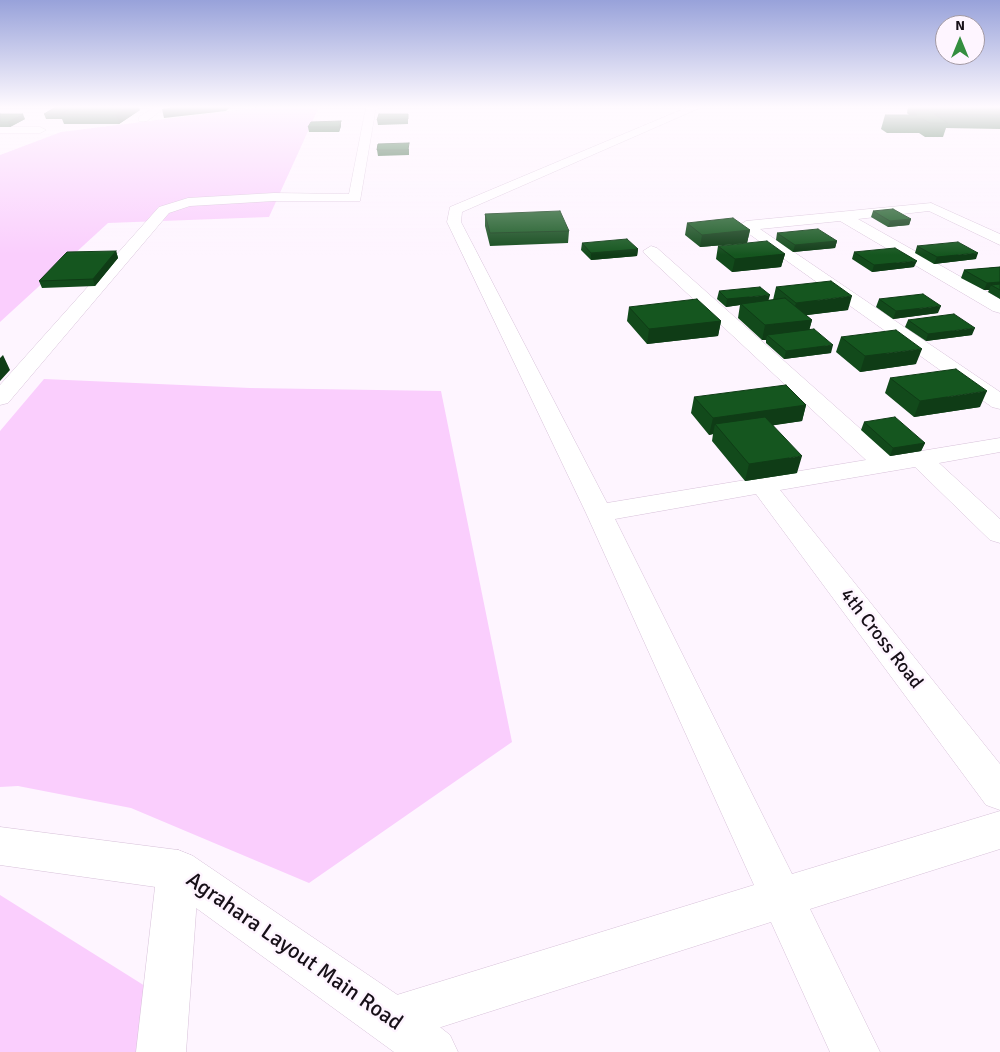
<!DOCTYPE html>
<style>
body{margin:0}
#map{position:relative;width:1000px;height:1052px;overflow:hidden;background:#fef5ff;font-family:Signika,sans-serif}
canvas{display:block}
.north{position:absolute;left:935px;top:15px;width:50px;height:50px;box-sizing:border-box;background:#fef5ff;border:1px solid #a299a3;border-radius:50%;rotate:0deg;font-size:14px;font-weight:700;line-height:20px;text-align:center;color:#171018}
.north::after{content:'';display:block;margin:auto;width:18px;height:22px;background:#348e3f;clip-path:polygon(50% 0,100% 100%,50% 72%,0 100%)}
</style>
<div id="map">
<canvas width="1000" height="1052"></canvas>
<div class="north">N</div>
</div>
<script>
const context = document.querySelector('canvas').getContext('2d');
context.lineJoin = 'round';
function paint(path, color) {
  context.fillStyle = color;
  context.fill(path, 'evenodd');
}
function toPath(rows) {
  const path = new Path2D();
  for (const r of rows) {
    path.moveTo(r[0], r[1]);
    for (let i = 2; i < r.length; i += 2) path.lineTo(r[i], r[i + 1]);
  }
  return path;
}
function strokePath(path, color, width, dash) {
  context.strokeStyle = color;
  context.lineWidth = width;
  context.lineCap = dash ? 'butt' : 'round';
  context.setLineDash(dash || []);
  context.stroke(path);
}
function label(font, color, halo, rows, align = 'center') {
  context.font = font + ' Signika,sans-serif';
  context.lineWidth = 5;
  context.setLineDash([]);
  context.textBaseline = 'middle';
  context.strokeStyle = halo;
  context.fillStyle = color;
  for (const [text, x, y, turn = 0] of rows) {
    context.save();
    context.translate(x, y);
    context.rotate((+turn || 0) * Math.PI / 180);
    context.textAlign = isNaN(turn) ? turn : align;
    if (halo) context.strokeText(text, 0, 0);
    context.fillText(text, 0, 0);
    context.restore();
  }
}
const green = toPath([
 [261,107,319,107,269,217,108,223,0,322,0,155,61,132],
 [44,379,250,388,441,391,512,742,309,883,131,808,18,786,0,787,0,431],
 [0,895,153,991,143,1052,0,1052]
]);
const minor = toPath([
 [154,107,166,107,147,121,139,121,139,117,154,107],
 [366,107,376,107,360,201,274,201,190,206,169,213,8,403,0,405,0,385,159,207,188,198,274,193,349,194,366,107],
 [688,107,702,107,462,212,461,222,607,503,866,460,645,254,643,251,651,246,657,248,891,456,1000,438,1000,452,939,463,1000,519,1000,543,990,540,915,467,780,490,1000,764,1000,810,986,805,756,494,615,519,792,874,1000,811,1000,849,810,909,880,1052,830,1052,771,922,391,1043,374,1036,367,1019,374,1002,754,885,586,513,447,222,450,207,688,107],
 [0,127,40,127,46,130,40,133,0,133,0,127],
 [931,203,1000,234,1000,245,929,211,858,219,1000,299,1000,313,993,311,840,221,760,229,1000,392,1000,409,992,407,738,226,746,221,931,203],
 [178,850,193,856,199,870,186,1052,136,1052,157,870,163,856,178,850]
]);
const tertiary = toPath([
 [0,827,178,850,193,856,408,1002,450,1035,458,1052,394,1052,170,889,0,865,0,827]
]);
const wall = toPath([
 [908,107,1000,107,1000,129,946,128,943,137,925,137,919,133,887,133,881,129,885,115,909,115,907,113],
 [140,110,119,124,64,124,62,119,46,119,44,114],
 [0,114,25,119,10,127,0,127],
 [408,114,408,124,378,125,377,120],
 [341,121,341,126,339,132,309,132,308,127],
 [409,149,409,155,378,156,377,150],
 [873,211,911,219,909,225,888,227,871,217],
 [485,214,569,231,568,243,490,246,485,226],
 [687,223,750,230,747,243,700,247,685,235],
 [777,233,837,241,835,248,793,252,776,240],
 [582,243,638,249,637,256,591,260,581,250],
 [718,246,785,254,781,267,732,272,716,259],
 [917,246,976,259,934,264,915,253],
 [116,251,118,258,95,286,42,288,39,281],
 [854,252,914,267,872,272,852,259],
 [1000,267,1000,299,988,292,989,290,984,290,961,278,964,270],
 [776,287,848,310,806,315,812,320,809,330,831,353,784,359,766,343,766,340,762,340,738,318,740,305,726,307,717,299,719,291,768,300,773,300],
 [879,299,938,313,893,319,876,307],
 [629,307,721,321,718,336,647,344,627,321],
 [908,320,972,335,926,341,905,327],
 [841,337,916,364,860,372,836,352],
 [890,378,980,407,914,417,885,393],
 [694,397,806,405,802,421,773,425,797,473,745,481,712,441,713,434,709,435,691,413],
 [864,422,925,443,921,451,890,456,861,430]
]);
const shadedWall = toPath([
 [127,107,139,107,140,110,119,124,116,115],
 [174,107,230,107,226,111,164,118,162,109],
 [23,114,25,119,10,127,8,122],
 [341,121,341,126,339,132,339,127],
 [911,219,909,225,888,227,890,221],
 [750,230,747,243,700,247,702,235],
 [837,241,835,248,793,252,795,245],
 [638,249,637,256,591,260,591,253],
 [116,251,118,258,95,286,93,279],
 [978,253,976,259,934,264,937,257],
 [785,254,781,267,732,272,735,259],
 [917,261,914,267,872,272,874,265],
 [1000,282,1000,288,991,285,989,290,984,290,987,283],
 [770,295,768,302,741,304,740,305,726,307,727,299],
 [852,296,848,310,792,317,796,303],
 [941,306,938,313,893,319,896,311],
 [812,320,808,335,767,335,766,340,762,340,765,325],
 [721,321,718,336,647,344,649,329],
 [975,328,972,335,926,341,928,334],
 [833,345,831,353,784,359,786,351],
 [922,349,916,364,860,372,865,356],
 [3,355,10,370,0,381,0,358],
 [987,391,980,407,914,417,920,401],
 [806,405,802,421,723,433,715,424,713,434,709,435,713,418],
 [925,443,921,451,890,456,893,448],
 [802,456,797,473,745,481,749,464]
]);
const building = toPath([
 [56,107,73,107,61,114,44,114,56,107],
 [73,107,127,107,116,115,60,114,73,107],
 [922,107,1000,107,1000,115,934,114,948,123,930,123,923,119,891,119,885,115,917,115,912,111,929,111,922,107],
 [0,114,23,114,8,122,0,122,0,114],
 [379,114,408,114,408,119,377,120,379,114],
 [341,121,339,127,308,127,311,122,341,121],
 [409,143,408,150,377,150,378,144,409,143],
 [893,209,911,219,890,221,873,211,893,209],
 [560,211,569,231,490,233,485,214,560,211],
 [733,218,750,230,702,235,687,223,733,218],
 [818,229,837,241,795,245,777,233,818,229],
 [627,239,638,249,591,253,582,243,627,239],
 [767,241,785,254,735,259,718,246,767,241],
 [958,242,978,253,937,257,917,246,958,242],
 [895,248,917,261,874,265,854,252,895,248],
 [116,251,93,279,39,281,67,252,116,251],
 [1000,267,1000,282,987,283,964,270,1000,267],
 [831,281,852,296,796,303,776,287,831,281],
 [1000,284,1000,290,991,285,1000,284],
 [760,287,770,295,727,299,719,291,760,287],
 [923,294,941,306,896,311,879,299,923,294],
 [785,298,812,320,765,325,741,304,785,298],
 [697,299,721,321,649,329,629,307,697,299],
 [954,314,975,328,928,334,908,320,954,314],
 [814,329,833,345,786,351,767,335,814,329],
 [896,330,922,349,865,356,841,337,896,330],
 [956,369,987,391,920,401,890,378,956,369],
 [786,385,806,405,713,418,694,397,786,385],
 [765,417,802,456,749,464,715,424,765,417],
 [895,417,925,443,893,448,864,422,895,417]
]);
const streetNames = [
 ["4th Cross Road",881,639,52]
];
const nearStreetnames = [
 ["Agrahara Layout Main Road",294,952,35]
];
paint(green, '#facefd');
strokePath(minor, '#d7c1d9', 1);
strokePath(tertiary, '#d7c1d9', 1);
paint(minor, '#fff');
paint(tertiary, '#fff');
paint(wall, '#124a1b');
paint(shadedWall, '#0f3c16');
paint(building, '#15561f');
strokePath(building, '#0f3c16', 1);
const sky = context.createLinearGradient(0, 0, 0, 255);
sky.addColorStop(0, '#98a2da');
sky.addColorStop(0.42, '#fffaff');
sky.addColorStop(1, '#fffaff00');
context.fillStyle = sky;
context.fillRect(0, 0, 1000, 255);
label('19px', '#171018', '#fef5ff', streetNames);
label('22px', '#171018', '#fef5ff', nearStreetnames);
</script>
